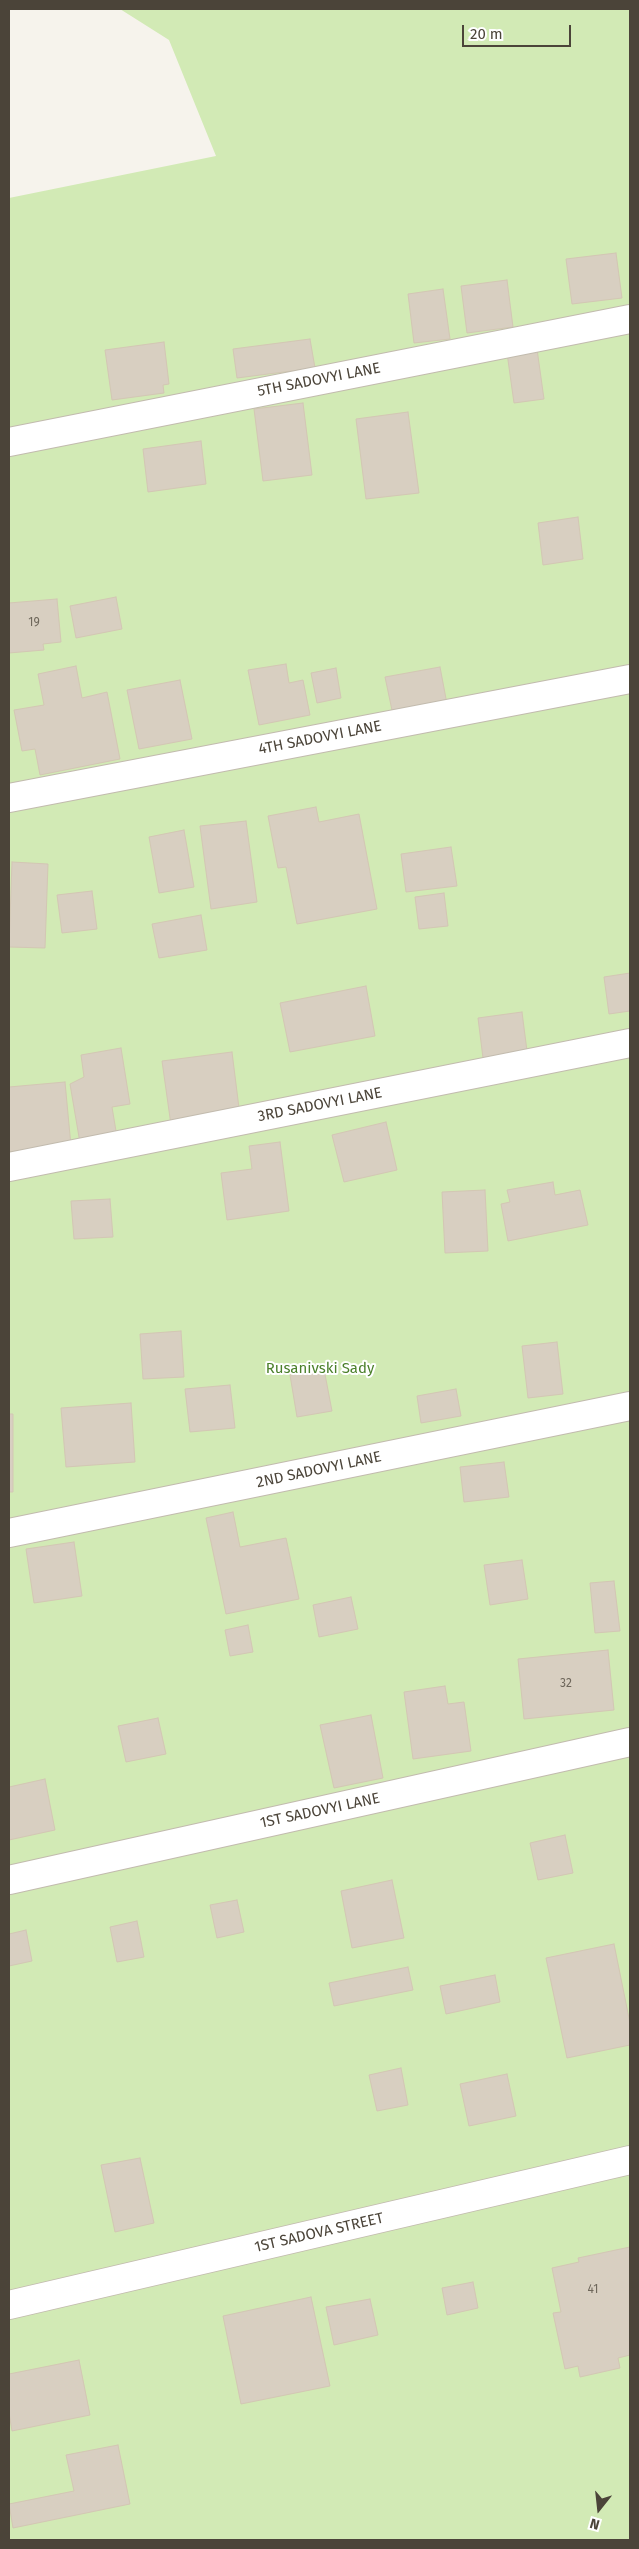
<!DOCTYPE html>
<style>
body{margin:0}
#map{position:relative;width:639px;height:2549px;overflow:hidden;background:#f6f3ec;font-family:"Fira Sans",sans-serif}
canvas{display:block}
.frame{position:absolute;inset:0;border:10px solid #4b4439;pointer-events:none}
.north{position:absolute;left:574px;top:2484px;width:50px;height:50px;-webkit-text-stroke:4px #fff;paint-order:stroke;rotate:196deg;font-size:14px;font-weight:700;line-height:20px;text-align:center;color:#4b4439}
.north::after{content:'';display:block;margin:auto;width:18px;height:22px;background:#4b4439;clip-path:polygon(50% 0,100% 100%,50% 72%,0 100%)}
.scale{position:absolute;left:462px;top:25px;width:109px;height:22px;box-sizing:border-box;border:2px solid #4b4439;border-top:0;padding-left:6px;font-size:15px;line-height:18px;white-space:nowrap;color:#4b4439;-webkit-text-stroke:4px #fff;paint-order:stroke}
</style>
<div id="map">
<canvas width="639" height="2549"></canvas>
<div class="frame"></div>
<div class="north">N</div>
<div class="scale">20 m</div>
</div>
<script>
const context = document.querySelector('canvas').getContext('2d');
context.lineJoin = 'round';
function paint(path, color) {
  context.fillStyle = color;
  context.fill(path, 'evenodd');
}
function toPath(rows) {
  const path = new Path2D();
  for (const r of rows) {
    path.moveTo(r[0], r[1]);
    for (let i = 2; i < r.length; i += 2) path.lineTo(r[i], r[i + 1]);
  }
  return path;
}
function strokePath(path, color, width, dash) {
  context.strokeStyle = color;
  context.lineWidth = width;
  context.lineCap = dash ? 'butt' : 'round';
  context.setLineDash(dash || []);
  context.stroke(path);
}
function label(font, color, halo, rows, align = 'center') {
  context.font = font + ' "Fira Sans",sans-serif';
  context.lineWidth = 4;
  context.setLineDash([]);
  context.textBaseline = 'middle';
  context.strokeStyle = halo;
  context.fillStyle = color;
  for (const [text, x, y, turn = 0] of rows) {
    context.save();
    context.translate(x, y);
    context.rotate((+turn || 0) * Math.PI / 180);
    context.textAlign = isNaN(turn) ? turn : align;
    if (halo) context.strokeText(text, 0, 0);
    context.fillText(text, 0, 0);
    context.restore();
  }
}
const green = toPath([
 [120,9,630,9,630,2540,9,2540,9,198,216,156,169,40]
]);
const building = toPath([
 [616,253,622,298,572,304,566,259,616,253],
 [507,280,513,327,467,333,461,286,507,280],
 [443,289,450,339,414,343,408,294,443,289],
 [310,339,315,368,237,378,233,349,310,339],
 [164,342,169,384,163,385,164,393,112,400,105,350,164,342],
 [537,349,544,399,514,403,507,353,537,349],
 [303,403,312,475,263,481,254,409,303,403],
 [408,412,419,493,366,499,356,419,408,412],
 [201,441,206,484,148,492,143,449,201,441],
 [578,517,583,559,543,565,538,523,578,517],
 [116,597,122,629,76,638,70,606,116,597],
 [57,599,61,642,43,644,44,650,9,653,9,603,57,599],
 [286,664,289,683,303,680,310,715,259,725,248,670,286,664],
 [76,666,82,698,107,692,120,759,40,775,35,749,22,751,14,710,44,705,38,674,76,666],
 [440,667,447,704,393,715,385,677,440,667],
 [336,668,341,698,317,703,311,673,336,668],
 [180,680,192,739,139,749,127,690,180,680],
 [316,807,319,822,359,814,377,909,297,924,286,867,278,868,268,816,316,807],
 [246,821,257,902,211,909,200,826,246,821],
 [184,830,194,887,159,893,149,837,184,830],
 [451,847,457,886,406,892,401,854,451,847],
 [12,862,48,864,45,948,9,947,12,862],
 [92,891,97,929,62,933,57,895,92,891],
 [444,893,448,926,419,929,415,897,444,893],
 [201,915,207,950,159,958,152,924,201,915],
 [630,973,630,1011,609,1014,604,977,630,973],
 [366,986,375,1036,290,1052,280,1003,366,986],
 [522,1012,527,1051,483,1058,478,1018,522,1012],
 [121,1048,130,1104,112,1107,117,1137,80,1143,70,1084,84,1077,81,1055,121,1048],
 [232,1052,240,1116,171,1125,162,1061,232,1052],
 [65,1082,71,1146,9,1152,9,1087,65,1082],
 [386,1122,397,1170,344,1182,332,1135,386,1122],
 [280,1142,289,1211,227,1220,221,1173,252,1169,249,1146,280,1142],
 [553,1182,555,1195,580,1190,588,1225,508,1241,501,1204,510,1202,507,1190,553,1182],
 [485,1190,488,1251,445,1253,442,1192,485,1190],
 [110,1199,113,1237,74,1239,71,1201,110,1199],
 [181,1331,184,1377,143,1379,140,1334,181,1331],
 [557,1342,563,1394,528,1398,522,1346,557,1342],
 [324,1369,332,1411,297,1417,290,1375,324,1369],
 [230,1385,235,1428,190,1432,185,1389,230,1385],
 [456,1389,461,1416,421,1423,417,1396,456,1389],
 [131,1403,135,1462,66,1467,61,1408,131,1403],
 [9,1414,13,1414,13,1492,9,1492,9,1414],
 [504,1462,509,1497,464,1502,460,1467,504,1462],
 [233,1512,240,1547,286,1538,299,1599,226,1614,206,1518,233,1512],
 [74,1542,82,1596,34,1603,26,1549,74,1542],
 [522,1560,528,1599,490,1605,484,1565,522,1560],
 [614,1581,620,1631,595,1633,590,1583,614,1581],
 [351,1597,358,1629,319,1637,313,1605,351,1597],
 [248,1625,253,1652,230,1656,225,1630,248,1625],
 [608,1650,614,1710,524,1719,518,1659,608,1650],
 [445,1686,448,1704,464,1702,471,1751,413,1759,404,1692,445,1686],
 [371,1715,383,1778,334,1788,320,1725,371,1715],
 [158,1718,166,1754,126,1762,118,1726,158,1718],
 [45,1779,55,1830,9,1840,9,1787,45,1779],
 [565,1835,573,1873,538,1880,530,1843,565,1835],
 [392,1880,404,1938,352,1948,341,1891,392,1880],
 [237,1900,244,1932,217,1938,210,1905,237,1900],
 [137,1921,144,1957,117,1962,110,1927,137,1921],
 [26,1930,32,1961,9,1966,9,1934,26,1930],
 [614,1944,630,2023,630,2045,567,2058,546,1958,614,1944],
 [408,1967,413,1990,334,2006,329,1983,408,1967],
 [495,1975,500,2002,446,2014,440,1986,495,1975],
 [401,2068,408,2105,377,2111,369,2075,401,2068],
 [507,2074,516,2116,469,2126,460,2084,507,2074],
 [140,2158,154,2223,115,2232,101,2165,140,2158],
 [630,2247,630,2355,618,2358,620,2368,580,2377,578,2366,565,2369,553,2313,561,2312,552,2268,579,2262,578,2258,630,2247],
 [473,2282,478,2308,447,2315,442,2288,473,2282],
 [311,2297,330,2386,241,2404,223,2316,311,2297],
 [370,2299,378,2335,334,2345,326,2307,370,2299],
 [79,2360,90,2415,12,2431,9,2413,9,2374,79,2360],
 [118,2445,130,2504,13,2528,9,2504,74,2491,66,2455,118,2445]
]);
const street = toPath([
 [9,442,630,319],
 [9,798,630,679],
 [9,1167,630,1043],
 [9,1533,630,1406],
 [9,1880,630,1742],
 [9,2305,630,2160]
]);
const numberNames = [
 ["19",34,623],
 ["32",566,1684],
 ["41",593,2290]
];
const streetNames = [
 ["5TH SADOVYI LANE",319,380,-11],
 ["4TH SADOVYI LANE",320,738,-11],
 ["3RD SADOVYI LANE",320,1105,-11],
 ["2ND SADOVYI LANE",319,1470,-12],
 ["1ST SADOVYI LANE",320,1811,-12],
 ["1ST SADOVA STREET",319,2233,-13]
];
const parkNames = [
 ["Rusanivski Sady",320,1369]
];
paint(green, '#d2eab5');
paint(building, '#d8cfc1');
strokePath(building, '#d3c7b4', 1);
strokePath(street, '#c2bbae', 30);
strokePath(street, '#fff', 28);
label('12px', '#6e675b', null, numberNames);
label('15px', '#4b4439', '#fff', streetNames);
label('15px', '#4a7f2a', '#fff', parkNames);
</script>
